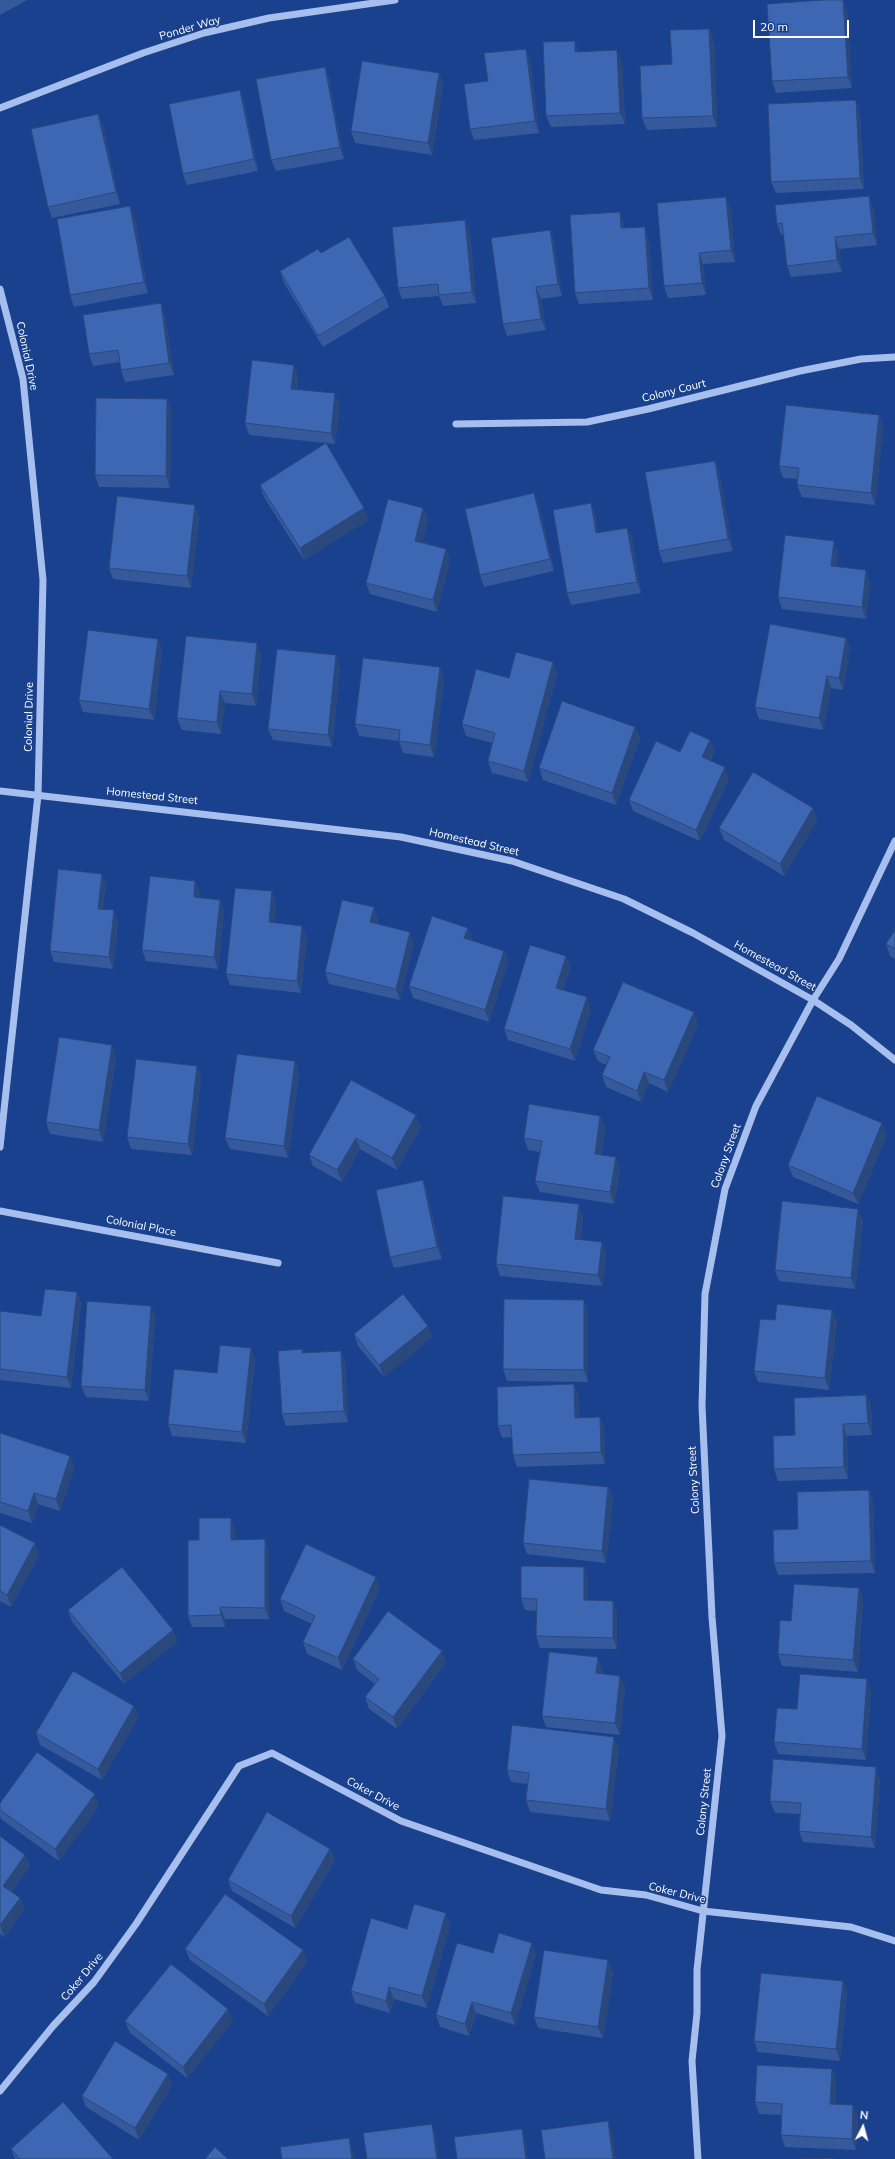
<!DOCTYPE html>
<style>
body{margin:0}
#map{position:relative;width:895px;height:2159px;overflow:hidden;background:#1a418d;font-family:Mulish,sans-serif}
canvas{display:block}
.north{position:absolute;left:843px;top:2107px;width:40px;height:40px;-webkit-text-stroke:3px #1a418d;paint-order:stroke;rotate:6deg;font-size:11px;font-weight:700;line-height:16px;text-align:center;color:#fff}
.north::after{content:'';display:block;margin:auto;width:14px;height:18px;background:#fff;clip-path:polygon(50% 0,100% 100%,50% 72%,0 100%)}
.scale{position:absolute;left:753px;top:20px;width:96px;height:18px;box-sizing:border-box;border:2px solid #fff;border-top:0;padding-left:5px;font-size:12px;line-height:14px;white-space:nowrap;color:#fff;-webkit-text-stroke:3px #1a418d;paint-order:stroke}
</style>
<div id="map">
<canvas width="895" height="2159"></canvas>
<div class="north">N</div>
<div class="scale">20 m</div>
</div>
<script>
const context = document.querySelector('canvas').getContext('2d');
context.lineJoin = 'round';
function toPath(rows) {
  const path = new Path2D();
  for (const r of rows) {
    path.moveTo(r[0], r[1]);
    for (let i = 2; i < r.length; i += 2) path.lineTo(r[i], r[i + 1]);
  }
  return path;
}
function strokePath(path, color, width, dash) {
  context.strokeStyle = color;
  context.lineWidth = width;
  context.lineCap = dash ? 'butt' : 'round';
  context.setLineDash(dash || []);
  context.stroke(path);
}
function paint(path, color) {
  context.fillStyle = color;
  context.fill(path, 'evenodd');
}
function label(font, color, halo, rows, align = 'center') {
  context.font = font + ' Mulish,sans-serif';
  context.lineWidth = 3;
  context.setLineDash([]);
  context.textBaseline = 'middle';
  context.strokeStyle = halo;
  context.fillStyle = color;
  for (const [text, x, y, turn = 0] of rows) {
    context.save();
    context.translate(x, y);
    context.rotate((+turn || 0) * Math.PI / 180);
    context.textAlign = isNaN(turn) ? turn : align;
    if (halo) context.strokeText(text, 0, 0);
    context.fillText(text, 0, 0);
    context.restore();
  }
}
const minor = toPath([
 [0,108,143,53,204,33,269,18,395,0],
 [0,289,23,379,43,580,38,795,0,1147],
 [456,424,587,422,648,409,800,371,861,359,895,357],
 [0,791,401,837,512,861,624,899,693,933,813,1000,851,1025,895,1060],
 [0,1211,278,1263],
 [0,2091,53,2026,94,1982,136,1924,239,1766,272,1753,401,1821,601,1890,646,1895,703,1911,851,1927,895,1941],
 [698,2159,692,2061,697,2013,697,1970,722,1736,712,1617,702,1406,705,1294,725,1189,756,1106,813,1000,839,959,895,841]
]);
const wall = toPath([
 [0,0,27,0,0,15],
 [822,0,843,0,847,10,852,88,776,93,772,81],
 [714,40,717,127,647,130,642,118,672,64],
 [526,49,530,60,539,133,474,140,470,129,488,81],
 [622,62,625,124,551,127,546,116],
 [325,67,329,78,344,159,276,171,271,160],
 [439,73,443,84,432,155,355,143,351,131],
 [244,102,258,171,187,185,183,174],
 [860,112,864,189,776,193,771,182],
 [98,114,103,126,120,204,52,218,48,207],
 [873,207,877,245,839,249,842,272,791,277,787,266,784,235,781,235,777,224],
 [731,209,735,262,703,264,706,295,668,298,664,286],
 [620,212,624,223,624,228,649,239,653,300,579,304,575,293],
 [135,218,148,293,74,307,70,295],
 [550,230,554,242,562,296,541,299,546,330,507,336,503,324],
 [470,232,476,303,443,306,439,296,402,299,398,288],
 [321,253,385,296,389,307,323,347,284,283,280,271],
 [165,315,174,375,125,382,121,370,120,362,93,366,89,354],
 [298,376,297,389,340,405,335,444,249,435,245,423],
 [167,399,171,411,170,488,99,487,95,475],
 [879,415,883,427,875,505,802,497,797,485,798,479,783,478,779,466],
 [715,461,719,472,733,551,663,563,659,551],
 [260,485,364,508,368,520,304,560,264,497],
 [591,503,595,515,598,533,627,528,632,539,641,593,571,605,567,593],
 [539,505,554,571,484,587,480,575],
 [423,508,428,519,422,542,446,549,450,560,437,612,370,594,366,583],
 [199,516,191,588,113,579,109,568],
 [838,552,836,567,870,582,866,619,782,609,778,597],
 [846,638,850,649,843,690,831,688,823,730,759,719,755,707],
 [158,639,162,650,154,720,83,712,79,700],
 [261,655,256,706,225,703,221,734,182,730,177,718],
 [553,662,557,674,528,782,492,773,488,761,492,743,466,736,462,724,509,678],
 [340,666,332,747,273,740,268,729],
 [440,667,444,679,434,757,403,753,399,741,359,736,355,724],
 [635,727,640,738,616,805,543,780,539,768],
 [710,740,714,751,710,761,729,779,700,841,633,811,629,800,680,752],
 [813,808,817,820,784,876,724,840,719,828],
 [195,881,200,893,199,898,220,900,224,912,218,969,146,961,142,950],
 [106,885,103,909,118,922,113,969,54,962,50,951],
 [276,903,274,923,307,937,301,993,230,985,226,974],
 [378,919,377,924,414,943,400,1000,329,984,325,972],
 [468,928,472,939,472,941,504,951,508,962,489,1022,413,998,409,986],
 [895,930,895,959,890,956,886,944],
 [566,956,570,968,563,990,591,1009,575,1061,508,1040,504,1029],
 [698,1024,668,1092,649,1083,641,1102,606,1087,602,1075,606,1065,598,1061,593,1050],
 [116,1057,103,1142,50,1134,46,1122],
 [295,1061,299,1073,288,1158,230,1149,225,1138],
 [197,1066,201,1078,192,1155,131,1149,127,1137],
 [351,1080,421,1127,397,1170,360,1149,342,1182,313,1166,309,1155],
 [600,1116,605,1128,601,1154,620,1168,614,1204,540,1192,535,1181,540,1152,528,1150,524,1138],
 [887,1135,858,1204,793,1177,788,1165],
 [423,1180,427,1192,442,1259,394,1268,390,1257],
 [583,1216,581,1240,602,1242,606,1254,602,1286,500,1276,496,1264],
 [863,1220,855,1289,779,1281,775,1270],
 [77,1292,81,1304,71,1388,0,1380,0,1311,41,1316],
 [151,1306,155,1317,149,1401,86,1397,81,1386],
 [832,1310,837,1322,829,1390,758,1382,754,1371,775,1320],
 [588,1312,588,1382,507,1381,503,1369],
 [354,1334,432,1337,384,1377,358,1346],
 [302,1349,304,1353,341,1351,345,1362,348,1422,286,1426,282,1414],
 [255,1359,246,1443,172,1436,168,1424,217,1373],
 [574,1384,578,1395,579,1418,600,1417,604,1429,605,1464,517,1467,513,1455,512,1437,502,1438,498,1426],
 [866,1395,871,1406,872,1435,847,1436,848,1479,778,1481,774,1469,795,1435],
 [0,1433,70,1456,74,1468,60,1511,38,1504,32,1523,0,1513],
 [608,1487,613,1499,606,1563,527,1554,523,1543],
 [869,1490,873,1502,875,1573,778,1575,774,1563,798,1529],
 [0,1525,39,1555,11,1607,0,1601],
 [235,1529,235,1540,269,1551,269,1619,225,1619,225,1627,192,1627,188,1616,199,1540],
 [584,1567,588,1579,588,1600,617,1612,617,1649,540,1648,536,1636,536,1611,525,1610,521,1598],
 [380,1588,342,1670,307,1654,303,1642,312,1624,284,1611,280,1599],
 [859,1588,863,1599,858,1672,782,1666,778,1654,791,1621],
 [68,1610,178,1641,124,1684,72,1622],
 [353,1659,446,1663,397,1729,369,1709,365,1697,375,1684,357,1670],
 [602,1669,602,1674,625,1687,620,1735,546,1727,542,1716],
 [871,1691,866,1760,778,1754,774,1742,797,1709],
 [134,1706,138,1718,102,1780,40,1745,36,1733],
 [619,1748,610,1821,530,1812,526,1800,528,1784,511,1782,507,1770],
 [880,1779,875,1848,803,1842,799,1831,800,1814,775,1813,770,1801],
 [99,1806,59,1861,1,1819,0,1816,0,1810],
 [0,1836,25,1855,30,1866,11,1892,20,1898,24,1910,4,1937,0,1934],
 [330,1849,335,1860,295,1928,232,1891,228,1880],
 [450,1925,427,2008,394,1999,390,2013,355,2003,351,1991,407,1929],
 [185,1949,307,1962,268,2016,190,1960],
 [493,1953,536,1954,515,2025,476,2013,469,2036,440,2027,436,2015],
 [613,1972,603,2038,538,2028,534,2017],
 [843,1981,847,1993,840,2061,758,2052,754,2041],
 [125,2021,233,2021,187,2078,130,2033],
 [832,2069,836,2081,835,2104,858,2117,856,2150,785,2147,781,2135,781,2115,759,2114,755,2102],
 [172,2085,139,2140,86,2107,82,2096],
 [11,2149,113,2159,15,2159]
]);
const shadedWall = toPath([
 [843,0,847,10,852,88,848,77],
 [709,29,714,40,717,127,713,116],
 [575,41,579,52,575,52],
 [526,49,530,60,539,133,535,121],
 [617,50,622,62,625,124,620,113],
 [325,67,329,78,344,159,340,147],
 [439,73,443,84,432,155,428,143],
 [240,90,244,102,258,171,254,159],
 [856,100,860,112,864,189,860,178],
 [98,114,103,126,120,204,116,192],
 [869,196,873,207,877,245,873,233],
 [726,197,731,209,735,262,731,250],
 [130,206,135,218,148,293,144,282],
 [620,212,624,223,625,240,621,228],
 [465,220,470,232,476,303,472,292],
 [645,227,649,239,653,300,649,288],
 [550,230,554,242,562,296,558,284],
 [835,237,839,249,842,272,837,260],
 [699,253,703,264,706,295,702,283],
 [536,287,541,299,546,330,541,319],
 [161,303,165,315,174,375,169,363],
 [294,365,298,376,295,400,291,389],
 [335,393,340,405,335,444,331,433],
 [167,399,171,411,170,488,166,476],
 [879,415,883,427,875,505,871,493],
 [715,461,719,472,733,551,728,539],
 [534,493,539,505,554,571,550,559],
 [591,503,595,515,600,544,596,533],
 [195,505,199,516,191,588,187,576],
 [364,508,368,520,304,560,300,548],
 [423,508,428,519,419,552,415,541],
 [627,528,632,539,641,593,637,582],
 [834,541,838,552,835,578,831,566],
 [446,549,450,560,437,612,433,600],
 [866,570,870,582,866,619,862,607],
 [846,638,850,649,843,690,839,678],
 [158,639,162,650,154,720,149,709],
 [257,643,261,655,256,706,252,694],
 [336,655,340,666,332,747,328,735],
 [553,662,557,674,528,782,524,771],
 [440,667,444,679,434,757,430,745],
 [827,676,831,688,823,730,819,718],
 [220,691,225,703,221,734,217,722],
 [635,727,640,738,616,805,612,793],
 [710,740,714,751,706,769,702,757],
 [725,767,729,779,700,841,696,830],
 [813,808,817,820,784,876,780,864],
 [102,874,106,885,102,920,98,909],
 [195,881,200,893,198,909,194,897],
 [272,891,276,903,273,934,269,922],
 [220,900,224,912,218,969,214,957],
 [374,907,378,919,374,934,370,922],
 [114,910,118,922,113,969,109,957],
 [302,926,307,937,301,993,297,981],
 [468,928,472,939,469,950,464,938],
 [410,932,414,943,400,1000,396,989],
 [504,951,508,962,489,1022,485,1010],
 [566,956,570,968,560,999,556,988],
 [587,997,591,1009,575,1061,570,1049],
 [694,1012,698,1024,668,1092,664,1080],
 [112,1045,116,1057,103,1142,99,1130],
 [295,1061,299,1073,288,1158,284,1146],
 [197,1066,201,1078,192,1155,188,1144],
 [644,1072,649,1083,641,1102,637,1091],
 [416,1115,421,1127,397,1170,392,1158],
 [600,1116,605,1128,599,1165,595,1154],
 [882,1123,887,1135,858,1204,853,1193],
 [356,1138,360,1149,342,1182,337,1170],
 [616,1157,620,1168,614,1204,610,1192],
 [423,1180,427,1192,442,1259,437,1247],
 [579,1204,583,1216,580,1251,575,1239],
 [858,1209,863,1220,855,1289,851,1278],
 [602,1242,606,1254,602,1286,598,1275],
 [77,1292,81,1304,71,1388,67,1377],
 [584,1300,588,1312,588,1382,584,1370],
 [151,1306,155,1317,149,1401,145,1390],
 [832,1310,837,1322,829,1390,825,1378],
 [428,1326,432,1337,384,1377,379,1365],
 [251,1348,255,1359,246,1443,242,1432],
 [341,1351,345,1362,348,1422,344,1411],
 [574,1384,578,1395,579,1429,575,1418],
 [866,1395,871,1406,872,1435,868,1423],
 [600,1417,604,1429,605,1464,601,1452],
 [843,1424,847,1436,848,1479,844,1467],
 [70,1456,74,1468,60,1511,56,1499],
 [608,1487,613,1499,606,1563,602,1551],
 [869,1490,873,1502,875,1573,871,1561],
 [34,1493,38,1504,32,1523,28,1511],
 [231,1518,235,1529,235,1551,231,1540],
 [265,1539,269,1551,269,1619,265,1608],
 [35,1543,39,1555,11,1607,7,1595],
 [584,1567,588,1579,588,1611,584,1600],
 [376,1577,380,1588,342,1670,338,1658],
 [859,1588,863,1599,858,1672,853,1660],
 [613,1601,617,1612,617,1649,613,1638],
 [220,1607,225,1619,225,1627,221,1615],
 [173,1630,178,1641,124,1684,120,1673],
 [442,1651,446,1663,397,1729,393,1717],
 [598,1657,602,1669,600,1685,596,1673],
 [620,1676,625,1687,620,1735,615,1723],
 [867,1679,871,1691,866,1760,862,1749],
 [134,1706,138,1718,102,1780,98,1769],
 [614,1737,619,1748,610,1821,606,1809],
 [876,1767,880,1779,875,1848,871,1837],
 [95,1794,99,1806,59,1861,55,1849],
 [330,1849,335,1860,295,1928,291,1916],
 [25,1855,30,1866,7,1897,3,1886],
 [20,1898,24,1910,4,1937,0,1925],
 [446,1913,450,1925,427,2008,422,1996],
 [532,1943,536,1954,515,2025,511,2013],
 [303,1950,307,1962,268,2016,264,2004],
 [608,1960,613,1972,603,2038,598,2027],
 [843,1981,847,1993,840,2061,836,2049],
 [389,1987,394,1999,390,2013,386,2001],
 [472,2002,476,2013,469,2036,465,2024],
 [228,2009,233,2021,187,2078,183,2067],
 [832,2069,836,2081,835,2116,830,2104],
 [168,2074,172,2085,139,2140,135,2128],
 [853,2105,858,2117,856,2150,852,2139],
 [608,2121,612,2133,616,2159,613,2159],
 [432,2124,436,2136,439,2159,437,2159],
 [522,2129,526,2141,528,2159,526,2159],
 [349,2138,353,2150,355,2159,352,2159]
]);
const building = toPath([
 [822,0,843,0,848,77,772,81,767,4,822,0],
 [709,29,713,116,642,118,640,66,672,64,670,30,709,29],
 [575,41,575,52,617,50,620,113,546,116,543,42,575,41],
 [526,49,535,121,470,129,464,84,488,81,484,53,526,49],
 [362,61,439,73,428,143,351,131,362,61],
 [325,67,340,147,271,160,256,79,325,67],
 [240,90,254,159,183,174,169,104,240,90],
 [856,100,860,178,771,182,768,104,856,100],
 [98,114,116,192,48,207,31,129,98,114],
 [869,196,873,233,835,237,837,260,787,266,782,223,777,224,775,205,869,196],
 [726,197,731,250,699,253,702,283,664,286,657,203,726,197],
 [130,206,144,282,70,295,57,219,130,206],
 [620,212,621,228,645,227,649,288,575,293,570,215,620,212],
 [465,220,472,292,439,295,438,284,398,288,392,227,465,220],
 [550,230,558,284,536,287,541,319,503,324,491,238,550,230],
 [349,237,385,296,318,336,280,271,318,249,321,253,349,237],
 [161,303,169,363,121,370,118,350,89,354,83,315,161,303],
 [252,360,294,365,291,389,335,393,331,433,245,423,252,360],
 [96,398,167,399,166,476,95,475,96,398],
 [786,405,879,415,871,493,797,485,799,468,779,466,786,405],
 [326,443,364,508,300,548,260,485,326,443],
 [715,461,728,539,659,551,645,472,715,461],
 [534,493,550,559,480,575,465,509,534,493],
 [117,496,195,505,187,576,109,568,117,496],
 [388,499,423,508,415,541,446,549,433,600,366,583,388,499],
 [591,503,596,533,627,528,637,582,567,593,553,510,591,503],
 [785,535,834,541,831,566,866,570,862,607,778,597,785,535],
 [770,624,846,638,839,678,827,676,819,718,755,707,770,624],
 [88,630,158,639,149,709,79,700,88,630],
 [186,636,257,643,252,694,220,691,217,722,177,718,186,636],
 [277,649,336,655,328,735,268,729,277,649],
 [516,652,553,662,524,771,488,761,495,733,462,724,476,669,509,678,516,652],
 [363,658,440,667,430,745,399,741,400,730,355,724,363,658],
 [562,701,635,727,612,793,539,768,562,701],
 [690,731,710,740,702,757,725,767,696,830,629,800,656,741,680,752,690,731],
 [753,772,813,808,780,864,719,828,753,772],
 [58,869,102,874,98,909,114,910,109,957,50,951,58,869],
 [150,876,195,881,194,897,220,900,214,957,142,950,150,876],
 [235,888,272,891,269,922,302,926,297,981,226,974,235,888],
 [342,900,374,907,370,922,410,932,396,989,325,972,342,900],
 [432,916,468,928,464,938,504,951,485,1010,409,986,432,916],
 [895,930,895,949,886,944,895,930],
 [530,945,566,956,556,988,587,997,570,1049,504,1029,530,945],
 [623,982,694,1012,664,1080,644,1072,637,1091,602,1075,610,1057,593,1050,623,982],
 [59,1037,112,1045,99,1130,46,1122,59,1037],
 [237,1054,295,1061,284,1146,225,1138,237,1054],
 [136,1059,197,1066,188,1144,127,1137,136,1059],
 [351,1080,416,1115,392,1158,356,1138,337,1170,309,1155,351,1080],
 [817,1096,882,1123,853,1193,788,1165,817,1096],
 [529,1104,600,1116,595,1154,616,1157,610,1192,535,1181,542,1141,524,1138,529,1104],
 [423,1180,437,1247,390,1257,376,1190,423,1180],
 [503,1196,579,1204,575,1239,602,1242,598,1275,496,1264,503,1196],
 [782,1201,858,1209,851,1278,775,1270,782,1201],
 [45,1289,77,1292,67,1377,0,1369,0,1311,41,1316,45,1289],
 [403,1294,428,1326,379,1365,354,1334,403,1294],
 [504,1299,584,1300,584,1370,503,1369,504,1299],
 [87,1301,151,1306,145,1390,81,1386,87,1301],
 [777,1304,832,1310,825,1378,754,1371,760,1319,775,1320,777,1304],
 [220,1345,251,1348,242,1432,168,1424,174,1369,217,1373,220,1345],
 [302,1349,302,1353,341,1351,344,1411,282,1414,278,1351,302,1349],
 [574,1384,575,1418,600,1417,601,1452,513,1455,511,1425,498,1426,497,1387,574,1384],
 [866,1395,868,1423,843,1424,844,1467,774,1469,773,1436,795,1435,794,1398,866,1395],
 [0,1433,70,1456,56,1499,34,1493,28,1511,0,1502,0,1433],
 [529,1479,608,1487,602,1551,523,1543,529,1479],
 [869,1490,871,1561,774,1563,773,1530,798,1529,797,1492,869,1490],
 [199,1518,231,1518,231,1540,265,1539,265,1608,220,1607,221,1615,188,1616,188,1540,199,1540,199,1518],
 [0,1525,35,1543,7,1595,0,1591,0,1525],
 [306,1544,376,1577,338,1658,303,1642,315,1616,280,1599,306,1544],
 [521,1566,584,1567,584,1600,613,1601,613,1638,536,1636,537,1599,521,1598,521,1566],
 [122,1567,173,1630,120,1673,68,1610,122,1567],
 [794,1584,859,1588,853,1660,778,1654,780,1620,791,1621,794,1584],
 [388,1611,442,1651,393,1717,365,1697,379,1679,353,1659,388,1611],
 [549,1652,598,1657,596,1673,620,1676,615,1723,542,1716,549,1652],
 [73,1671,134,1706,98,1769,36,1733,73,1671],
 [800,1674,867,1679,862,1749,774,1742,777,1708,797,1709,800,1674],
 [512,1725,614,1737,606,1809,526,1800,529,1773,507,1770,512,1725],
 [37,1752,95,1794,55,1849,0,1810,0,1803,37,1752],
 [773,1759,876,1767,871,1837,799,1831,801,1803,770,1801,773,1759],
 [267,1812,330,1849,291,1916,228,1880,267,1812],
 [0,1836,25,1855,3,1886,20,1898,0,1925,0,1836],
 [225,1894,303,1950,264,2004,185,1949,225,1894],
 [414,1904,446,1913,422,1996,389,1987,386,2001,351,1991,371,1918,407,1929,414,1904],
 [499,1933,532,1943,511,2013,472,2002,465,2024,436,2015,457,1943,493,1953,499,1933],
 [544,1950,608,1960,598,2027,534,2017,544,1950],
 [171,1964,228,2009,183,2067,125,2021,171,1964],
 [761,1973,843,1981,836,2049,754,2041,761,1973],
 [115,2041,168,2074,135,2128,82,2096,115,2041],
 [757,2065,832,2069,830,2104,853,2105,852,2139,781,2135,782,2104,755,2102,757,2065],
 [63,2102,113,2159,20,2159,11,2149,63,2102],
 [608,2121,613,2159,545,2159,541,2130,608,2121],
 [432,2124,437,2159,367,2159,363,2133,432,2124],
 [522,2129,526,2159,457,2159,454,2137,522,2129],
 [349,2138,352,2159,282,2159,280,2147,349,2138],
 [215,2147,228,2159,205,2159,215,2147],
 [833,2158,833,2159,802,2159,833,2158]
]);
const streetNames = [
 ["Ponder Way",190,28,-16],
 ["Colonial Drive",27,356,78],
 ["Colony Court",674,391,-14],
 ["Colonial Drive",29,717,-89],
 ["Homestead Street",152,796,6],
 ["Homestead Street",474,842,13],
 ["Homestead Street",775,966,29],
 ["Colony Street",726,1156,-70],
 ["Colonial Place",141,1226,11],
 ["Colony Street",694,1480,-93],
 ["Coker Drive",373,1794,28],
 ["Colony Street",704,1802,-84],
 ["Coker Drive",677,1893,14],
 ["Coker Drive",82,1977,-50]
];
strokePath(minor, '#a7bfee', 7);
paint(wall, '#35599a');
paint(shadedWall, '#2b487d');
paint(building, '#3e67b3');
strokePath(building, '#2b487d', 1);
label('11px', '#fff', '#1a418d', streetNames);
</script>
